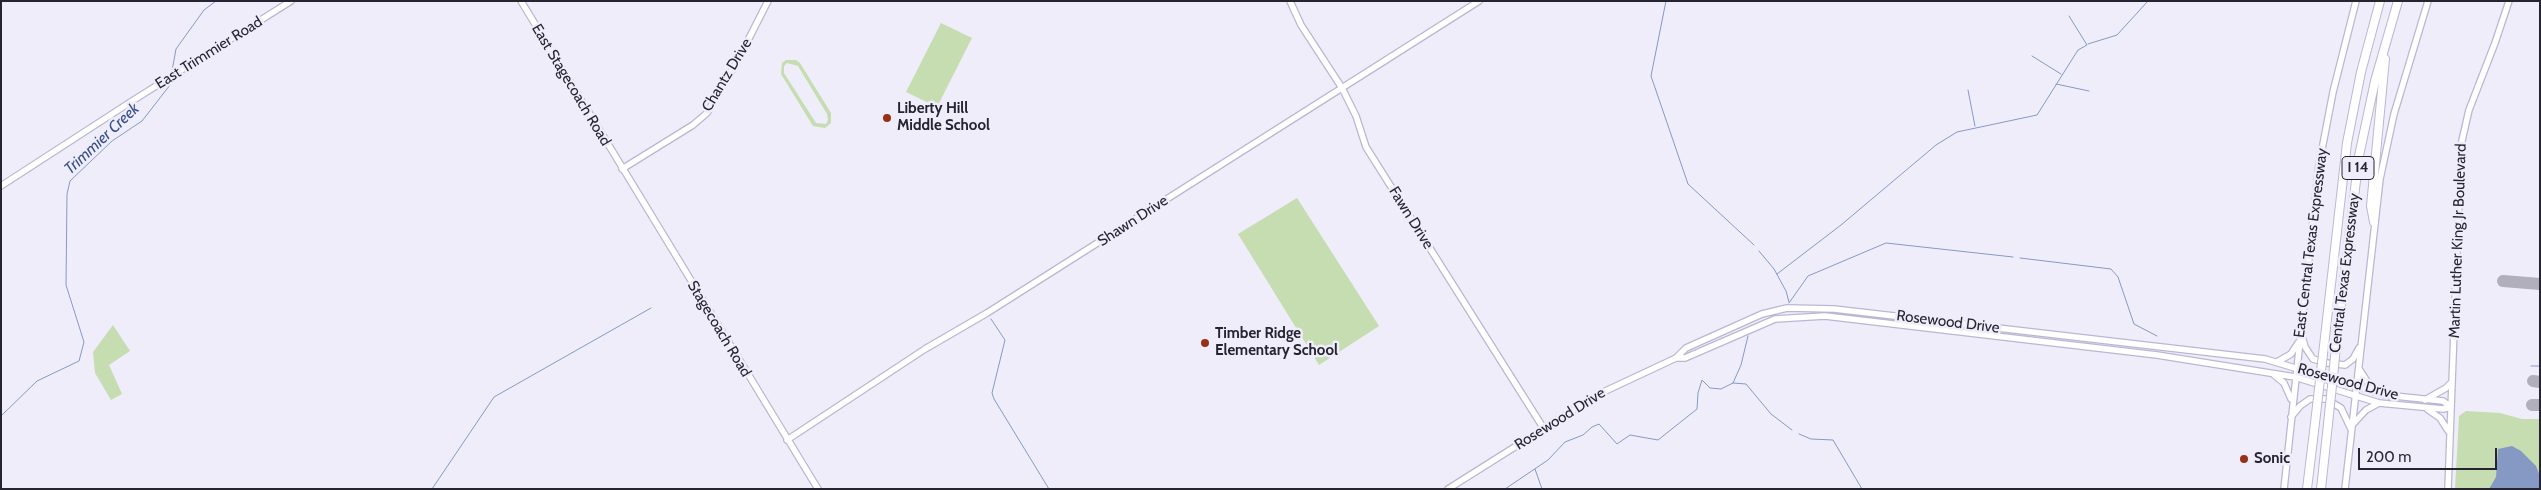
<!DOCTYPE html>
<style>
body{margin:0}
#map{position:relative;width:2541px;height:490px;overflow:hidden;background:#efedfa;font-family:Cabin,sans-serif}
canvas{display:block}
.frame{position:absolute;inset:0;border:2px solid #262430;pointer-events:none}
.scale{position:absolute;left:2358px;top:448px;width:139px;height:22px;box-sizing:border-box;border:2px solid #262430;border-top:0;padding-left:6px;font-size:15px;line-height:18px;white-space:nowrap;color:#262430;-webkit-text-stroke:4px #efedfa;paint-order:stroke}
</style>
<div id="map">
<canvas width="2541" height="490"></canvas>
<div class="frame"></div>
<div class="scale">200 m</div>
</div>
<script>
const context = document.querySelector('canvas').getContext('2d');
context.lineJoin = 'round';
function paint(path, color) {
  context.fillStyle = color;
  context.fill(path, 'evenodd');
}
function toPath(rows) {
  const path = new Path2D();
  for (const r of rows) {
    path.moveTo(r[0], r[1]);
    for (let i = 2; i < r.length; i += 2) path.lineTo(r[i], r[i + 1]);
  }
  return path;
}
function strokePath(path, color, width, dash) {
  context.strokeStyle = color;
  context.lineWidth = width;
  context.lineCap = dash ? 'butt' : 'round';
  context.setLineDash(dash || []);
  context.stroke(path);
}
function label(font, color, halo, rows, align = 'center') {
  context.font = font + ' Cabin,sans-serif';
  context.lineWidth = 5;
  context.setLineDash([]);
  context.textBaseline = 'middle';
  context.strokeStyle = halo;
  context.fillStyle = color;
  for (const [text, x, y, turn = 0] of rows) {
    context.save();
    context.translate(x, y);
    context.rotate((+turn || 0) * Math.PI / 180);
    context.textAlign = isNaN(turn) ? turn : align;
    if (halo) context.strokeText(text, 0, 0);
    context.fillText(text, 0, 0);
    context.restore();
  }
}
const green = toPath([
 [941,23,972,38,937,107,906,92],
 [786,60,796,60,800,63,831,113,831,123,825,128,813,126,781,74,782,63],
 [787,63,798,66,827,114,828,120,826,124,816,123,784,73,784,66],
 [1297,198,1379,326,1319,365,1238,234],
 [113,325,130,351,109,365,122,394,111,400,95,373,93,352],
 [2466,411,2500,413,2522,419,2540,419,2540,489,2455,489,2459,416]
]);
const water = toPath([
 [2512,446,2521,451,2536,466,2540,476,2540,489,2489,489,2496,477,2498,449]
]);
const stream = toPath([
 [1666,1,1651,76,1688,184,1754,245],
 [2088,44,2117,35,2148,1],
 [2032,56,2061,74],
 [172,71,176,49,204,10,216,1],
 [2056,84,2089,91],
 [1968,90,1975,126],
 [1759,251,1774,269,1786,291,1789,302],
 [2020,258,2111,269,2118,277,2134,324,2157,336],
 [1777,274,1841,225,1936,145,1957,132,2037,115,2078,50,2087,45,2069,16],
 [1789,303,1808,276,1886,243,2013,257],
 [991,319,1005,340,992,393,994,399,1049,489],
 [2531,366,2540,366],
 [1733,383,1746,384,1771,414,1792,430],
 [1,416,37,381,79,361,84,342,66,285,67,194,70,181,112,141,142,121,170,85,171,81],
 [1799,434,1811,439,1833,440,1862,489],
 [1535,469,1542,489],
 [432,489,494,397,651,308],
 [1505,489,1548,460,1565,442,1583,435,1592,427,1599,424,1617,444,1630,435,1658,440,1697,409,1698,393,1702,380,1710,388,1721,389,1733,383,1741,365,1748,336]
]);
const taxiway = toPath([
 [2503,281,2540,284],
 [2533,381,2540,382],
 [2532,405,2540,405]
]);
const secondary = toPath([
 [521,1,818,489],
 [1290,1,1301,25,1342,88,1356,116,1366,147,1544,429],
 [622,169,693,125,707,113,738,60,768,1],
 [1,186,129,103,291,1],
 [2302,336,2305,347,2313,359,2327,363,2345,365,2353,359,2359,348],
 [1676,358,1685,358,1775,319,1825,316,2157,355,2295,377,2379,403,2443,409,2451,407],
 [2277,362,2291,354,2298,343],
 [2359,369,2370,386,2379,392],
 [2274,375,2284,383,2291,399],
 [2425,400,2446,388,2452,382],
 [2427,409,2440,418,2449,432],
 [2291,417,2300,406,2310,399,2326,399,2341,408,2351,429],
 [2353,424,2366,410,2379,403],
 [787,440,925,349,987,313,1479,1],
 [1448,489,1599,394,1676,358,1686,348,1762,314,1787,308,1834,309,2265,359,2385,395,2443,401,2451,407],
 [2284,489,2319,165,2333,92,2356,1],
 [2345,489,2380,179,2394,114,2428,1],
 [2448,489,2461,145,2469,110,2495,43,2509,1]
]);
const highway = toPath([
 [2374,222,2371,206,2385,59],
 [2325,337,2347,143,2361,72,2380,1],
 [2337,338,2359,156,2375,81,2398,1],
 [2307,489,2315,423],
 [2321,489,2328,424]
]);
const highwayBridge = toPath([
 [2315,423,2325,337],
 [2328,424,2337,338]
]);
const markers = [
 [887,118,5,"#983015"],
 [1205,343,5,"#983015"],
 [2244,459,5,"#983015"]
];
const shields = [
 [2358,168,32]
];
const shieldNames = [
 ["I 14",2358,168]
];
const streetNames = [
 ["East Trimmier Road",209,53,-32],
 ["Chantz Drive",727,75,-59],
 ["East Stagecoach Road",571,85,59],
 ["Fawn Drive",1411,218,58],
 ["Shawn Drive",1133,221,-33],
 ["Martin Luther King Jr Boulevard",2458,241,-88],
 ["East Central Texas Expressway",2311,243,-83],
 ["Central Texas Expressway",2345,273,-83],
 ["Rosewood Drive",1948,322,7],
 ["Stagecoach Road",719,329,59],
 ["Rosewood Drive",2348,382,15],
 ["Rosewood Drive",1560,419,-32]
];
const poiNames = [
 ["Liberty Hill",897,109],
 ["Middle School",897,126],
 ["Timber Ridge",1215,334],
 ["Elementary School",1215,351],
 ["Sonic",2254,459]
];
const waterNames = [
 ["Trimmier Creek",102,139,-43]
];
paint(green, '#c6dcb1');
paint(water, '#8599c4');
strokePath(stream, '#8599c4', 1);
strokePath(taxiway, '#b1afbc', 12);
strokePath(secondary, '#bab7d5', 8);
strokePath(highway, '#bab7d5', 10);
strokePath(secondary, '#fff', 5.5);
strokePath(highway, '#fff', 8);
strokePath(highwayBridge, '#bab7d5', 10, []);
strokePath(highwayBridge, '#fff', 8);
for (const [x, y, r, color] of markers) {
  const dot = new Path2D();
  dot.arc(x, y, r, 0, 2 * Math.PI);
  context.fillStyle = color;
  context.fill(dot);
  strokePath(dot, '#efedfa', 2);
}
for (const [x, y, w] of shields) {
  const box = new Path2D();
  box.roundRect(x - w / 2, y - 11.5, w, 23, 4);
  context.fillStyle = '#efedfa';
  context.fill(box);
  strokePath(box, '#262430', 1);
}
label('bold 14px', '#262430', null, shieldNames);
label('15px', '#262430', '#efedfa', streetNames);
label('bold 15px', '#262430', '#efedfa', poiNames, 'left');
label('italic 16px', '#385089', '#efedfa', waterNames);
</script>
